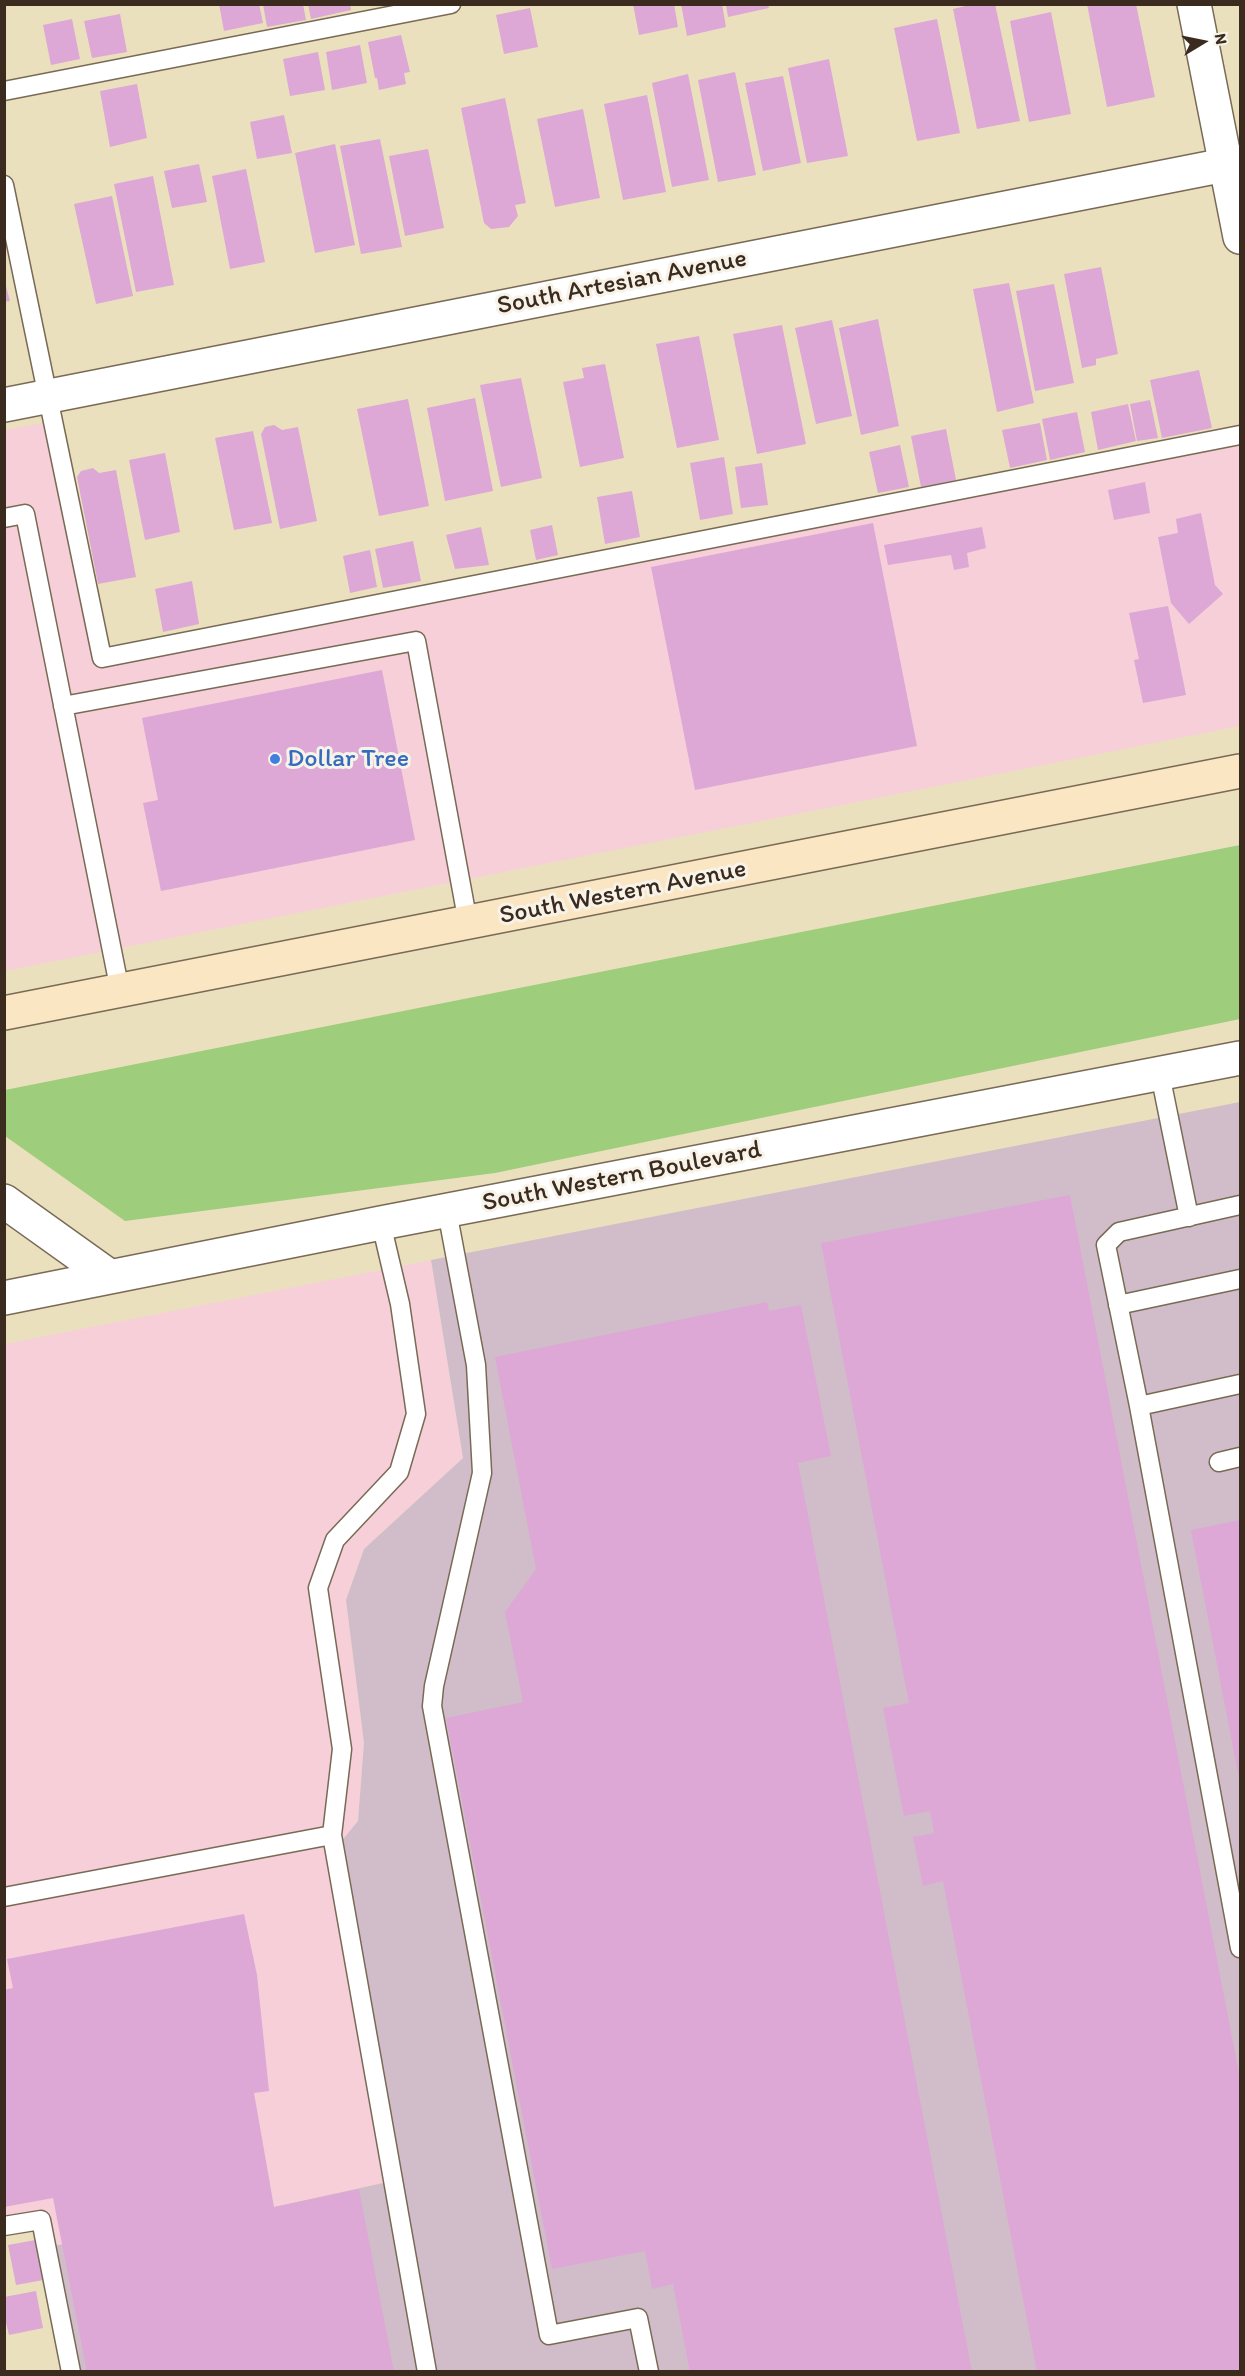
<!DOCTYPE html>
<style>
body{margin:0}
#map{position:relative;width:1245px;height:2376px;overflow:hidden;background:#ebe0be;font-family:Itim,sans-serif}
canvas{display:block}
.frame{position:absolute;inset:0;border:6px solid #3b2a1e;pointer-events:none}
.north{position:absolute;left:1173px;top:12px;width:60px;height:60px;-webkit-text-stroke:4px #f7f3e8;paint-order:stroke;rotate:80deg;font-size:16px;font-weight:700;line-height:24px;text-align:center;color:#3b2a1e}
.north::after{content:'';display:block;margin:auto;width:21px;height:27px;background:#3b2a1e;clip-path:polygon(50% 0,100% 100%,50% 72%,0 100%)}
</style>
<div id="map">
<canvas width="1245" height="2376"></canvas>
<div class="frame"></div>
<div class="north">N</div>
</div>
<script>
const context = document.querySelector('canvas').getContext('2d');
context.lineJoin = 'round';
function paint(path, color) {
  context.fillStyle = color;
  context.fill(path, 'evenodd');
}
function toPath(rows) {
  const path = new Path2D();
  for (const r of rows) {
    path.moveTo(r[0], r[1]);
    for (let i = 2; i < r.length; i += 2) path.lineTo(r[i], r[i + 1]);
  }
  return path;
}
function strokePath(path, color, width, dash) {
  context.strokeStyle = color;
  context.lineWidth = width;
  context.lineCap = dash ? 'butt' : 'round';
  context.setLineDash(dash || []);
  context.stroke(path);
}
function label(font, color, halo, rows, align = 'center') {
  context.font = font + ' Itim,sans-serif';
  context.lineWidth = 6;
  context.setLineDash([]);
  context.textBaseline = 'middle';
  context.strokeStyle = halo;
  context.fillStyle = color;
  for (const [text, x, y, turn = 0] of rows) {
    context.save();
    context.translate(x, y);
    context.rotate((+turn || 0) * Math.PI / 180);
    context.textAlign = isNaN(turn) ? turn : align;
    if (halo) context.strokeText(text, 0, 0);
    context.fillText(text, 0, 0);
    context.restore();
  }
}
const built = toPath([
 [53,421,102,658,1240,435,1240,726,5,971,5,430],
 [431,1260,463,1458,364,1549,346,1600,364,1743,358,1821,335,1849,392,2181,274,2207,47,2247,41,2220,5,2226,5,1344]
]);
const industrial = toPath([
 [1240,1102,1240,2371,71,2371,47,2247,274,2207,392,2181,335,1849,358,1821,364,1743,346,1600,364,1549,463,1458,431,1260]
]);
const green = toPath([
 [1240,845,1240,1019,495,1173,125,1221,5,1136,5,1090]
]);
const building = toPath([
 [219,4,259,4,263,23,224,31],
 [263,4,303,4,306,20,267,27],
 [308,4,350,4,351,10,311,19],
 [633,4,674,4,678,27,639,35],
 [681,4,722,4,726,27,687,36],
 [974,4,995,4,1020,121,977,129,953,9],
 [1087,4,1136,4,1155,97,1107,107],
 [726,5,768,5,769,8,728,17],
 [530,8,538,47,504,54,496,15],
 [1051,12,1071,114,1029,122,1010,21],
 [120,14,127,52,92,58,84,21],
 [72,19,80,59,51,65,43,25],
 [937,19,960,133,917,141,894,28],
 [401,35,410,72,404,73,406,84,379,90,377,78,375,78,368,42],
 [360,45,367,83,332,90,326,52],
 [318,52,325,90,290,96,283,59],
 [829,59,848,156,807,163,788,68],
 [735,72,756,175,718,182,698,80],
 [688,74,709,180,672,187,652,83],
 [783,76,801,163,763,171,745,83],
 [137,84,147,138,110,147,100,91],
 [647,95,666,192,623,200,604,104],
 [505,98,526,203,515,205,518,216,509,227,491,229,484,223,461,108],
 [583,109,600,198,555,207,537,119],
 [284,115,292,153,257,159,250,122],
 [380,139,402,247,361,254,340,146],
 [335,144,355,245,315,253,295,153],
 [428,149,444,228,405,236,389,156],
 [199,164,207,202,172,208,164,171],
 [246,169,265,262,230,269,212,176],
 [153,176,174,285,136,292,114,184],
 [112,196,133,296,96,304,74,204],
 [1101,267,1118,354,1096,359,1096,365,1082,368,1064,274],
 [4,279,10,301,4,302],
 [1009,283,1034,403,997,412,973,289],
 [1054,284,1074,383,1035,391,1016,291],
 [878,319,899,426,861,435,839,328],
 [832,320,852,416,816,424,795,328],
 [782,325,806,444,757,454,733,334],
 [699,336,719,440,677,448,656,344],
 [605,364,624,458,580,467,563,382,584,378,582,368],
 [1199,370,1212,428,1162,438,1150,380],
 [521,378,542,478,501,487,480,385],
 [475,398,493,491,445,501,427,408],
 [408,399,429,506,379,516,357,409],
 [1150,400,1158,438,1137,441,1130,404],
 [1128,404,1136,441,1098,450,1091,412],
 [1077,412,1085,452,1050,460,1042,419],
 [1040,423,1047,460,1010,468,1002,430],
 [274,425,282,430,298,427,317,521,280,529,261,434,265,427],
 [946,429,956,480,921,487,911,436],
 [253,431,272,523,234,530,215,438],
 [900,445,909,487,878,493,869,452],
 [165,453,180,532,145,540,129,460],
 [724,457,733,514,700,520,690,463],
 [762,463,768,505,741,508,735,467],
 [93,468,99,473,116,470,136,577,98,584,77,477,81,471],
 [1145,482,1150,513,1114,520,1108,490],
 [632,491,640,537,605,544,597,497],
 [1201,513,1215,585,1223,594,1189,624,1171,603,1158,537,1178,533,1176,519],
 [873,523,917,746,695,790,651,567],
 [552,525,558,555,536,560,530,530],
 [481,527,489,565,455,569,446,535],
 [982,527,986,548,967,553,969,567,954,570,951,555,888,565,884,545],
 [413,541,421,581,383,588,375,549],
 [370,550,377,587,350,593,343,556],
 [192,581,199,624,163,632,155,589],
 [1168,606,1186,695,1143,703,1134,660,1139,659,1129,613],
 [382,670,415,840,161,891,143,803,158,800,142,718],
 [1070,1195,1240,2079,1240,2372,1037,2372,943,1881,923,1886,913,1837,934,1833,930,1811,904,1816,883,1708,909,1703,821,1243],
 [767,1302,769,1311,801,1305,831,1456,798,1463,972,2372,690,2372,673,2284,652,2289,645,2251,552,2269,446,1718,523,1702,505,1612,536,1569,495,1357],
 [1240,1520,1240,1777,1239,1778,1191,1530],
 [244,1914,257,1975,269,2091,254,2093,274,2207,359,2189,394,2372,87,2372,53,2198,4,2207,4,1990,13,1988,7,1959],
 [41,2239,49,2279,16,2285,8,2245],
 [36,2291,43,2328,9,2335,4,2314,4,2297]
]);
const service = toPath([
 [4,91,451,4],
 [4,185,102,658,1240,435],
 [4,518,25,514,120,991],
 [63,706,416,641,468,923],
 [1160,1074,1189,1217],
 [1240,1205,1119,1232,1106,1245,1139,1406,1240,1384],
 [447,1211,476,1365,482,1473,434,1686,432,1706,549,2335,638,2318,649,2372],
 [381,1223,400,1304,416,1414,399,1472,335,1540,318,1588,342,1749,332,1835,427,2372],
 [1118,1305,1240,1279],
 [1139,1406,1240,1948],
 [1219,1462,1240,1457],
 [4,1897,332,1835],
 [4,2226,41,2220,71,2372]
]);
const minor = toPath([
 [1194,4,1240,237],
 [4,405,1240,162],
 [4,1201,109,1276]
]);
const tertiary = toPath([
 [4,1298,381,1223,1240,1058]
]);
const secondary = toPath([
 [4,1013,1240,771]
]);
const markers = [
 [275,759,6,"#3f7fe0"]
];
const streetNames = [
 ["South Artesian Avenue",622,283,-11],
 ["South Western Avenue",623,893,-11],
 ["South Western Boulevard",622,1177,-11]
];
const shopNames = [
 ["Dollar Tree",287,759]
];
paint(built, '#f6cfd8');
paint(industrial, '#d1bdca');
paint(green, '#9ecd7c');
paint(building, '#dda7d6');
strokePath(service, '#796a56', 21);
strokePath(minor, '#796a56', 36);
strokePath(tertiary, '#796a56', 36);
strokePath(secondary, '#796a56', 36);
strokePath(service, '#fff', 18);
strokePath(minor, '#fff', 33);
strokePath(tertiary, '#fff', 33);
strokePath(secondary, '#fbe6c4', 33);
for (const [x, y, r, color] of markers) {
  const dot = new Path2D();
  dot.arc(x, y, r, 0, 2 * Math.PI);
  context.fillStyle = color;
  context.fill(dot);
  strokePath(dot, '#f7f3e8', 2);
}
label('26px', '#3b2a1e', '#f7f3e8', streetNames);
label('26px', '#366cbe', '#f7f3e8', shopNames, 'left');
</script>
